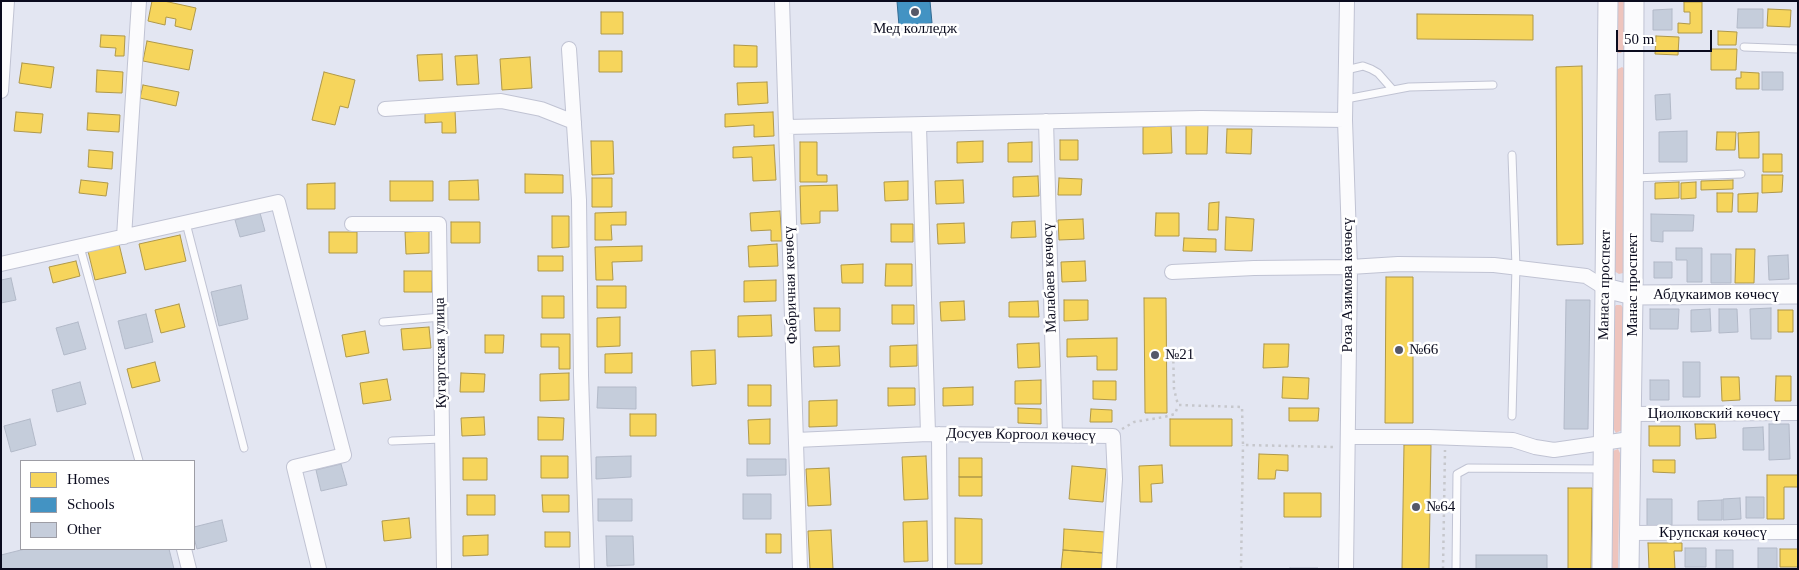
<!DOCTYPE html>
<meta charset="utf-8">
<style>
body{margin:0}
#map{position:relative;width:1799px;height:570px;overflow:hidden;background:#e3e6f2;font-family:Georgia,serif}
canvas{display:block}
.frame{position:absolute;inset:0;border:2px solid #0a0b1e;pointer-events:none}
.legend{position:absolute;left:20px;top:460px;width:175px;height:90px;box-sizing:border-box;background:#fff;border:1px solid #9d9da5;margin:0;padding:6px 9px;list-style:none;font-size:15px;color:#0a0b1e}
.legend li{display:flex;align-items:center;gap:10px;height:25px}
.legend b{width:25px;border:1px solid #9d9da5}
.scale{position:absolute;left:1616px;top:30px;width:96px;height:22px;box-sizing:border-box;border:2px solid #0a0b1e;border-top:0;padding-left:6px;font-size:15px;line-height:18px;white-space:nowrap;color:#0a0b1e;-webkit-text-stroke:4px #fff;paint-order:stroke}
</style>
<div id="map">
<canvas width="1799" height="570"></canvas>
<div class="frame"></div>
<ul class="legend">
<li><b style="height:14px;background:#f6d55c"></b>Homes</li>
<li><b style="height:14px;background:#4393c3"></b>Schools</li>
<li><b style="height:14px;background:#c5cddb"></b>Other</li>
</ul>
<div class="scale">50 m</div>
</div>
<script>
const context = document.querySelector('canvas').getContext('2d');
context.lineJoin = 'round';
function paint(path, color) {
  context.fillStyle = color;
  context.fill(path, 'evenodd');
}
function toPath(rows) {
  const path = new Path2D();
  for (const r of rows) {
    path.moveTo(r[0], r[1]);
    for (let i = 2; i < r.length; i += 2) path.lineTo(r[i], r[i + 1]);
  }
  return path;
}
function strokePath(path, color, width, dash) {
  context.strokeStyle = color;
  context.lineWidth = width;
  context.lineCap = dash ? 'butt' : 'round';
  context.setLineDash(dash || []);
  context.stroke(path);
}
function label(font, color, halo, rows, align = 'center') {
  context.font = font + ' Georgia,serif';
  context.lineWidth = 5;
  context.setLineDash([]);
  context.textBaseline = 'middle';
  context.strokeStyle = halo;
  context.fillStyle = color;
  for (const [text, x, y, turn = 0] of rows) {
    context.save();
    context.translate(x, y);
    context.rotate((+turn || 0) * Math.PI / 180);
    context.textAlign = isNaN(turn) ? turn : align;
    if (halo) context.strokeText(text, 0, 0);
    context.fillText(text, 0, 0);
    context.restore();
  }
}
const green = toPath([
 [1615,1,1625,1,1624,49,1621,53,1616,53],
 [1622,67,1626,70,1625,269,1623,273,1619,274,1614,271,1616,70],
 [1616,305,1621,305,1624,309,1622,430,1616,433,1613,428,1613,309],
 [1618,449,1620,453,1618,569,1608,569,1610,452]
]);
const homes = toPath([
 [152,1,164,1,196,8,191,30,175,26,176,19,166,17,165,25,148,21,152,1],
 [1684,2,1702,2,1702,33,1678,33,1678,23,1690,24,1690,12,1684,12,1684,2],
 [1768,9,1791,10,1790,27,1767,26,1768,9],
 [601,12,623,12,623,34,601,34,601,12],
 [1417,14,1533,15,1533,40,1417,39,1417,14],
 [1718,31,1737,32,1736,45,1718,45,1718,31],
 [101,35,125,36,124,56,115,56,116,48,100,47,101,35],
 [1656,36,1679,37,1678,55,1655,54,1656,36],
 [147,41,193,50,189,70,143,61,147,41],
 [734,45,757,46,757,67,734,67,734,45],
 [1711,49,1737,49,1736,70,1711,70,1711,49],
 [599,51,622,51,622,72,599,72,599,51],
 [442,54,443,80,419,81,417,55,442,54],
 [477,55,479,84,457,85,455,56,477,55],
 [530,57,532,88,502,90,500,59,530,57],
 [22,63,54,67,51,88,19,83,22,63],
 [1582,66,1583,244,1557,245,1556,67,1582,66],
 [97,70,123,72,122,93,96,92,97,70],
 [324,72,355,80,348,108,340,106,335,125,312,120,324,72],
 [1741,72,1759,73,1759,89,1736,89,1736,78,1741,78,1741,72],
 [767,82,768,103,738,105,737,83,767,82],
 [143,85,179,92,176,106,140,98,143,85],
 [455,110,456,133,442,133,442,122,425,123,425,112,455,110],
 [16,112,43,114,41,133,14,131,16,112],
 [773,112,774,136,754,137,754,125,725,127,725,114,773,112],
 [88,113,120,115,119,132,87,130,88,113],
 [1186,124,1208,124,1207,154,1186,154,1186,124],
 [1171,126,1172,153,1143,154,1143,127,1171,126],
 [1227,129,1252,129,1251,154,1226,153,1227,129],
 [1717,132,1736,132,1735,150,1716,150,1717,132],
 [1759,132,1759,158,1739,158,1738,133,1759,132],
 [1060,140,1078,140,1078,160,1060,160,1060,140],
 [591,141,613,141,614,174,592,175,591,141],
 [983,141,983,162,957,163,957,142,983,141],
 [800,142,817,142,817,175,827,175,827,182,800,182,800,142],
 [1032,142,1032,162,1008,162,1008,143,1032,142],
 [774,145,776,180,753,181,752,157,733,158,733,147,774,145],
 [89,150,113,152,112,169,88,167,89,150],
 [1763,154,1782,154,1782,172,1763,172,1763,154],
 [525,174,563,175,563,193,525,193,525,174],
 [1762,175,1783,175,1782,192,1762,193,1762,175],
 [1038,176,1039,196,1013,197,1013,177,1038,176],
 [592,178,612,178,612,207,592,207,592,178],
 [1059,178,1082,179,1081,195,1058,195,1059,178],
 [81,180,108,183,106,196,79,193,81,180],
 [478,180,479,200,449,200,449,181,478,180],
 [963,180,964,203,936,204,935,181,963,180],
 [1733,180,1733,189,1701,190,1701,181,1733,180],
 [390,181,433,181,433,201,390,201,390,181],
 [908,181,908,200,885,201,884,182,908,181],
 [1679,182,1679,198,1655,199,1655,183,1679,182],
 [1696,182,1696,198,1681,199,1681,183,1696,182],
 [335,183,335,209,307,209,307,184,335,183],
 [837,185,838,211,820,211,820,223,801,224,800,186,837,185],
 [1717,193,1733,193,1732,212,1717,212,1717,193],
 [1758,193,1757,212,1738,212,1738,194,1758,193],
 [1219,202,1218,230,1208,230,1209,203,1219,202],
 [780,211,782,241,771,241,771,230,751,231,750,213,780,211],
 [626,212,626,225,611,225,612,240,595,240,595,213,626,212],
 [1156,213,1179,213,1179,236,1155,236,1156,213],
 [552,216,569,216,569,247,552,248,552,216],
 [1226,217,1254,219,1252,251,1225,250,1226,217],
 [1083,219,1084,239,1059,240,1058,220,1083,219],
 [1035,221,1036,237,1011,238,1012,222,1035,221],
 [451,222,480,222,480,243,451,243,451,222],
 [964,223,965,243,938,244,937,224,964,223],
 [891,224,913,224,913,242,891,242,891,224],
 [429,231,429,253,406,254,405,232,429,231],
 [329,232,357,232,357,253,329,253,329,232],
 [180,235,186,261,145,270,139,244,180,235],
 [1184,238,1216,239,1216,252,1183,251,1184,238],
 [119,244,126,273,95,280,88,251,119,244],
 [777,244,778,266,749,267,748,246,777,244],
 [642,246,642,261,612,262,613,280,596,280,595,247,642,246],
 [1736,249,1755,249,1754,283,1735,283,1736,249],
 [538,256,563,256,563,271,538,271,538,256],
 [76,261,80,276,53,283,49,267,76,261],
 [1085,261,1086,281,1062,282,1061,262,1085,261],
 [863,264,863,283,842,283,841,265,863,264],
 [886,264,912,264,912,286,885,286,886,264],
 [404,271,432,271,432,292,404,292,404,271],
 [1386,277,1413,277,1413,423,1385,423,1386,277],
 [776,280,776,301,744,302,744,281,776,280],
 [597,286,626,286,626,308,597,308,597,286],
 [542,296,564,296,564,318,542,318,542,296],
 [1144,298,1166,298,1167,413,1145,413,1144,298],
 [1064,300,1088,300,1088,320,1064,321,1064,300],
 [964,301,965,320,941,321,940,302,964,301],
 [1038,301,1039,317,1009,317,1009,302,1038,301],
 [179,304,185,327,161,333,155,310,179,304],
 [892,305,914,305,914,324,892,324,892,305],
 [814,308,840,308,840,331,815,331,814,308],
 [1778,310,1793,310,1793,332,1778,332,1778,310],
 [771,315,772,336,738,337,738,316,771,315],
 [620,317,620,346,597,347,597,318,620,317],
 [429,327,431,348,403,350,401,329,429,327],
 [365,331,369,353,346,357,342,335,365,331],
 [541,334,570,334,570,369,559,369,559,347,541,347,541,334],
 [485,335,504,335,503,353,485,353,485,335],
 [1117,338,1117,370,1097,370,1097,356,1067,357,1067,339,1117,338],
 [1039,343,1040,367,1018,368,1017,344,1039,343],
 [1264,344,1289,344,1288,367,1263,368,1264,344],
 [917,345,917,366,890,367,890,346,917,345],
 [839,346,840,366,814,367,813,347,839,346],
 [715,350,716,384,692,386,691,351,715,350],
 [632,353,632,373,605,373,605,354,632,353],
 [155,362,160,381,132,388,127,369,155,362],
 [461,373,485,374,484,392,460,392,461,373],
 [569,373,569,400,540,401,540,374,569,373],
 [1776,376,1791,376,1791,401,1775,401,1776,376],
 [1283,377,1309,378,1308,399,1282,398,1283,377],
 [1721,377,1739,377,1740,400,1722,401,1721,377],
 [387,379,391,400,363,404,360,383,387,379],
 [1041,380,1041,404,1015,404,1015,381,1041,380],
 [1093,381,1116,381,1116,400,1093,399,1093,381],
 [748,385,771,385,771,406,748,406,748,385],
 [973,387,973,405,943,406,943,388,973,387],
 [888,388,915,388,915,405,888,406,888,388],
 [837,400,837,426,809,427,809,401,837,400],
 [1018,408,1041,409,1041,424,1018,423,1018,408],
 [1289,408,1319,408,1318,421,1289,421,1289,408],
 [1091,409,1112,410,1112,422,1090,422,1091,409],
 [630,414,656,414,656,436,630,436,630,414],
 [484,417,485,435,462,436,461,418,484,417],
 [538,417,564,418,563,440,538,440,538,417],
 [770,419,770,444,749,444,748,420,770,419],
 [1170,419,1232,419,1232,446,1170,446,1170,419],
 [1695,424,1715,424,1716,438,1696,439,1695,424],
 [1649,426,1680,426,1680,446,1649,446,1649,426],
 [1404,445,1431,445,1429,569,1402,569,1404,445],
 [1259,454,1288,455,1288,471,1276,470,1275,479,1258,479,1259,454],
 [541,456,568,456,568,478,541,478,541,456],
 [926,456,928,499,904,500,902,457,926,456],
 [463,458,487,458,487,480,463,480,463,458],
 [959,458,982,458,982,477,959,477,959,458],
 [1653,460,1675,460,1675,473,1653,472,1653,460],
 [1162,465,1163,483,1151,484,1152,502,1140,502,1139,466,1162,465],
 [1072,466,1106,469,1103,502,1069,499,1072,466],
 [829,468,831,505,808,506,806,469,829,468],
 [1767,475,1798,475,1798,487,1784,487,1784,519,1767,519,1767,475],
 [959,477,982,477,982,496,959,496,959,477],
 [1568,488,1592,488,1591,569,1568,569,1568,488],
 [1284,493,1321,493,1321,517,1284,517,1284,493],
 [467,495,495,495,495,515,467,515,467,495],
 [542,495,569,495,569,512,543,512,542,495],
 [409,518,411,538,384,541,382,521,409,518],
 [955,518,982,519,982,564,955,564,955,518],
 [927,521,928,561,904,562,903,522,927,521],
 [1064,529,1105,532,1103,553,1063,550,1064,529],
 [831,530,833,569,810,569,808,531,831,530],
 [545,532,570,532,570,547,545,547,545,532],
 [766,534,781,534,781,553,766,553,766,534],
 [488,535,488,555,463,556,463,536,488,535],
 [1648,543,1682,543,1682,551,1674,551,1675,569,1649,569,1648,543],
 [1780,549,1798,549,1798,567,1780,567,1780,549],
 [1063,550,1103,553,1102,569,1061,569,1063,550]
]);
const schools = toPath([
 [897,1,930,1,932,23,899,26,897,1]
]);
const building = toPath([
 [1672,9,1672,30,1653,30,1653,10,1672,9],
 [1738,9,1763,9,1763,28,1737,28,1738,9],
 [1762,72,1783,72,1783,90,1762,90,1762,72],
 [1670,94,1671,119,1656,120,1655,95,1670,94],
 [1687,131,1687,162,1659,162,1659,132,1687,131],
 [260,213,265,231,240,237,235,220,260,213],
 [1651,214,1694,215,1693,231,1663,231,1663,242,1651,241,1651,214],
 [1676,248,1702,248,1702,282,1687,282,1687,260,1676,260,1676,248],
 [1711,254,1731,254,1731,283,1711,283,1711,254],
 [1788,255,1789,279,1769,280,1768,256,1788,255],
 [1654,262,1672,262,1672,278,1654,278,1654,262],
 [11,278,16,300,1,303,1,280,11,278],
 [241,285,248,319,219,326,211,292,241,285],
 [1566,300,1590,300,1588,429,1564,429,1566,300],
 [1771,308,1771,339,1751,339,1750,309,1771,308],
 [1650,309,1679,309,1678,329,1650,329,1650,309],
 [1710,309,1711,331,1691,332,1691,310,1710,309],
 [1719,309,1737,309,1738,332,1719,333,1719,309],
 [146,314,153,342,125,349,118,321,146,314],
 [78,322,86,349,64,355,56,328,78,322],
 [1683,362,1700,362,1700,397,1683,397,1683,362],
 [1650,380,1669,380,1669,400,1650,400,1650,380],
 [80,382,86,404,57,412,52,390,80,382],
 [598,387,636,387,636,409,597,408,598,387],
 [30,419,36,445,11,452,4,426,30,419],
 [1769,424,1789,424,1790,459,1769,460,1769,424],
 [1763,427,1764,450,1743,450,1743,428,1763,427],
 [631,456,631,477,596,479,596,457,631,456],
 [747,459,786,459,786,475,747,476,747,459],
 [341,464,347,485,321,491,316,470,341,464],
 [743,494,771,494,771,519,743,519,743,494],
 [1746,497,1764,497,1764,518,1746,518,1746,497],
 [1740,498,1741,519,1723,520,1723,499,1740,498],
 [598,499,632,499,632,521,598,521,598,499],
 [1647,499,1672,499,1672,525,1647,526,1647,499],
 [1722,500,1722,520,1698,520,1698,501,1722,500],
 [222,520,227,541,197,549,194,538,194,527,222,520],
 [606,536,633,536,634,565,607,566,606,536],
 [1685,548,1706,548,1706,567,1685,567,1685,548],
 [1758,548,1777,548,1777,569,1758,569,1758,548],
 [25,549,169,549,174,569,1,569,1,555,25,549],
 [1716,550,1733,550,1733,569,1716,569,1716,550],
 [1476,555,1547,555,1547,569,1476,569,1476,555],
 [1290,568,1318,568,1318,569,1290,569,1290,568]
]);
const path = toPath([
 [1173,348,1174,389,1178,405,1242,407,1243,445,1336,447],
 [1122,429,1134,422,1164,417,1175,414,1178,406],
 [1241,569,1243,445],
 [1443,569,1445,450]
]);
const service = toPath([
 [1744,47,1798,49],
 [1346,70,1363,66,1371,69,1378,73,1393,90],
 [1346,99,1409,87,1493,85],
 [1512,155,1516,267,1512,416],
 [1633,178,1741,174],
 [186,223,244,448],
 [80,247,139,461],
 [383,322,441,317],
 [392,441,442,439],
 [1456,569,1457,474,1468,468,1603,469]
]);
const minor = toPath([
 [782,1,800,569],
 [569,49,579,200,581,375,587,569],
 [1,91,7,1],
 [385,109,501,101,541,109,574,122],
 [1046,121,1055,435],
 [919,126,928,434],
 [787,127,1201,118,1345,120],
 [352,224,439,224,444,569],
 [124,237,139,1],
 [1,264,278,202,344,455,294,467,319,569],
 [1172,272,1254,268,1350,267,1398,264,1494,265,1586,276,1605,288],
 [1631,414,1798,413],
 [939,434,940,569],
 [1348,437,1429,437,1513,440,1535,447,1554,450,1630,439],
 [796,440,928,434,1113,436,1115,479,1109,569],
 [1629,533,1798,532],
 [184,549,189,569],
 [1346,569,1350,267,1345,120,1347,1]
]);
const secondary = toPath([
 [1605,288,1633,295,1798,294],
 [1602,569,1608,1],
 [1629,569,1633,295,1634,1]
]);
const markers = [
 [915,12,5,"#565868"],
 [1399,350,5,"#565868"],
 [1155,355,5,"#565868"],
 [1416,507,5,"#565868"]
];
const poiNames = [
 ["Мед колледж",915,29,"center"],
 ["№66",1409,350],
 ["№21",1165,355],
 ["№64",1426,507]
];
const streetNames = [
 ["Малабаев көчөсү",1050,278,-92],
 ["Фабричная көчөсү",791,285,-92],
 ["Роза Азимова көчөсү",1348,285,-90],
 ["Манаса проспект",1605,285,-89],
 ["Манас проспект",1633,285,-90],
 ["Абдукаимов көчөсү",1716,295],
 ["Кугартская улица",441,353,-91],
 ["Циолковский көчөсү",1714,414],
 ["Досуев Коргоол көчөсү",1021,435,1],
 ["Крупская көчөсү",1713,533]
];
paint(green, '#eec4bd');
paint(homes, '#f6d55c');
strokePath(homes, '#af9849', 1);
paint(schools, '#4393c3');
strokePath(schools, '#326a92', 1);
paint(building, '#c5cddb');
strokePath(building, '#b2b9c8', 1);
strokePath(service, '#c0c3d3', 9);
strokePath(minor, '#c0c3d3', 16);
strokePath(secondary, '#c0c3d3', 21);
strokePath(path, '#c6c7cc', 2.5, [2.5, 4]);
strokePath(service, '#fbfbfd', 7);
strokePath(minor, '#fbfbfd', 14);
strokePath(secondary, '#fbfbfd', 19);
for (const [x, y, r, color] of markers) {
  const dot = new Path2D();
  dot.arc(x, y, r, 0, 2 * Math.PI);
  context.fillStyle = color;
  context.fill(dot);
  strokePath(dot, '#fff', 2);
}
label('15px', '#0a0b1e', '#fff', poiNames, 'left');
label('15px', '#0a0b1e', '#fff', streetNames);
</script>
